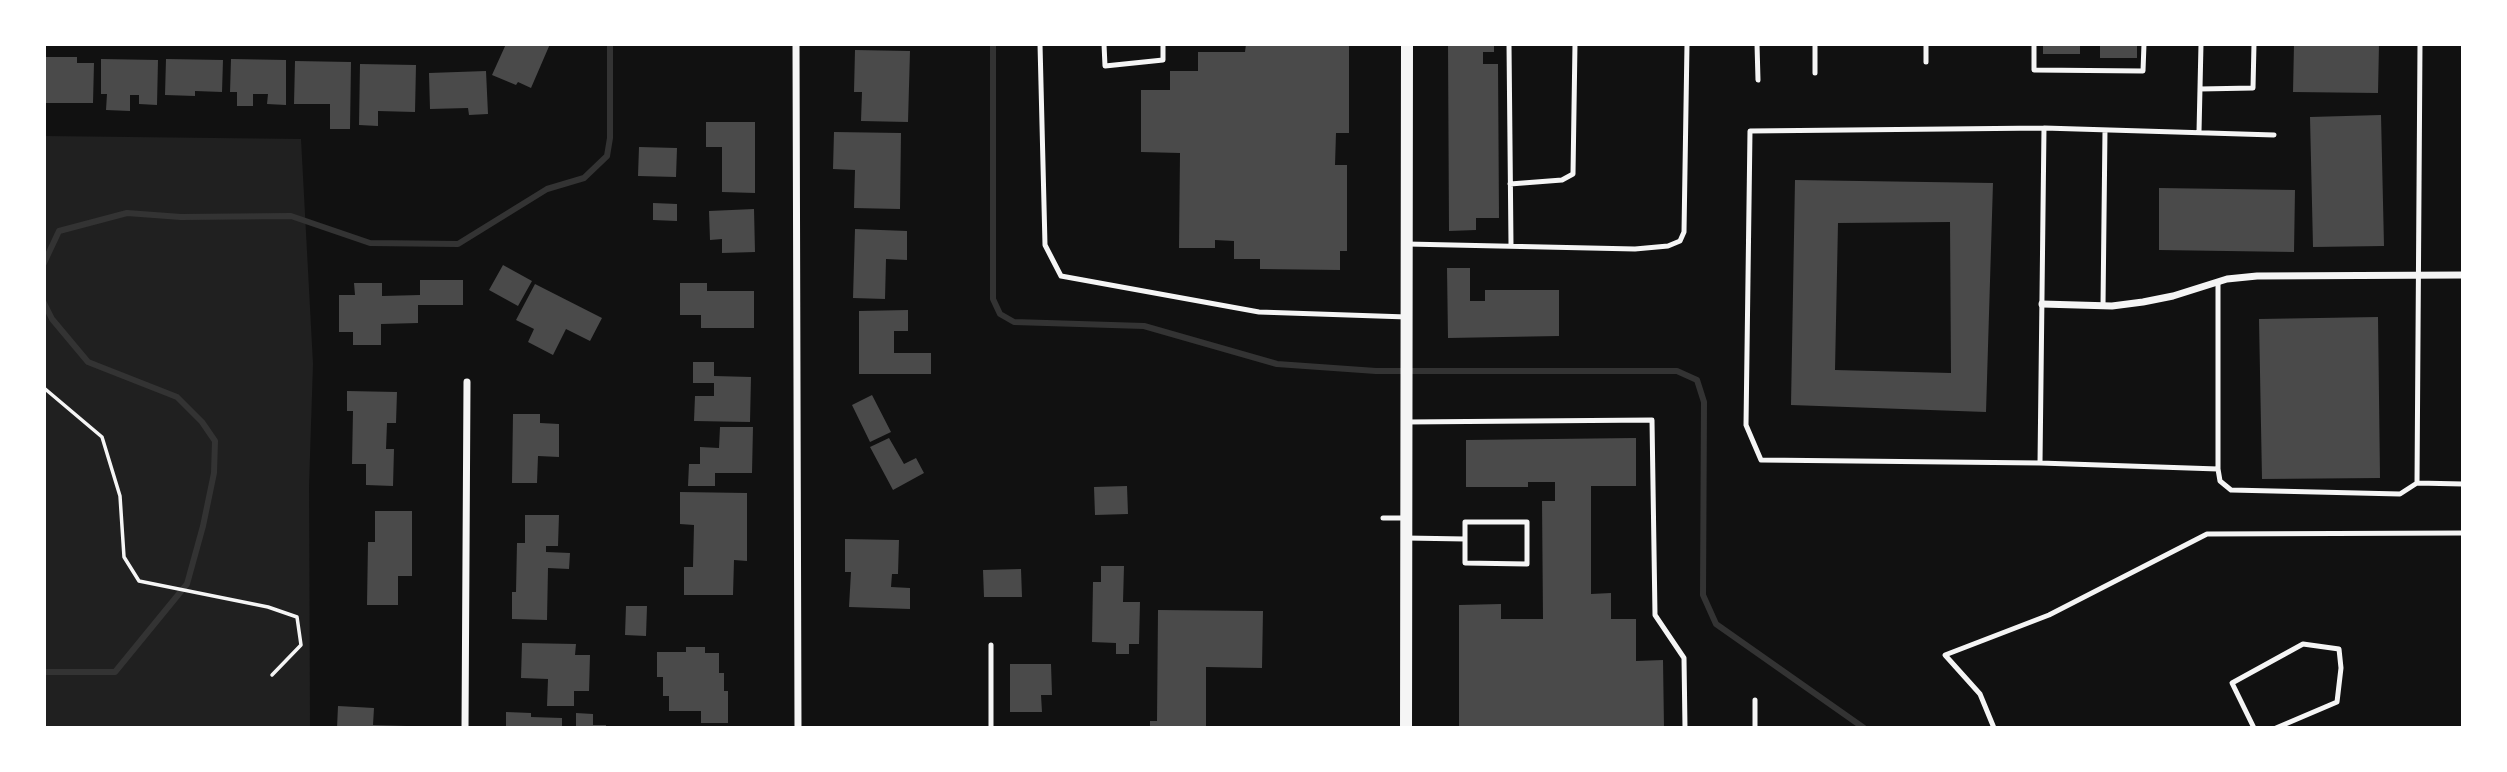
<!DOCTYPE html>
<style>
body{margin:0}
#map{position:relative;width:2507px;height:772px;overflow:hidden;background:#111;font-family:"Playfair Display",serif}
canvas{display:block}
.frame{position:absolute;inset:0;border:46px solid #fff;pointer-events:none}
</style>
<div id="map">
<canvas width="2507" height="772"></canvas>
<div class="frame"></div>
</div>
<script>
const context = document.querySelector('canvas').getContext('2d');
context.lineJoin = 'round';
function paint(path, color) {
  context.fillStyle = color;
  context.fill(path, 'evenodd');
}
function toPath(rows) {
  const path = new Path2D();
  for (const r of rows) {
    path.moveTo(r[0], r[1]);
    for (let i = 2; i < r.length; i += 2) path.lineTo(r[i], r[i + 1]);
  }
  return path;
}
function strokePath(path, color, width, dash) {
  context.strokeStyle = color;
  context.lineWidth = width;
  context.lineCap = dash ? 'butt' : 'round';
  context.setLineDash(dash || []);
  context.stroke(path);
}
const green = toPath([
 [44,136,301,139,313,364,309,486,310,728,44,728]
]);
const stream = toPath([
 [993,44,993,299,1000,314,1014,322,1144,326,1277,364,1376,371,1677,371,1697,380,1704,402,1703,595,1716,624,1864,728],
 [44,263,59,231,127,213,181,217,291,216,370,243,458,244,547,189,584,178,607,156,610,138,610,44],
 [44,303,52,319,88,362,177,397,202,422,215,441,214,473,203,526,187,584,115,672,44,672]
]);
const building = toPath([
 [506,44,550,44,531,88,518,82,516,85,492,75],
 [1246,44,1349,44,1349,133,1336,133,1335,165,1347,165,1347,251,1340,251,1340,270,1260,269,1260,259,1234,259,1234,241,1215,240,1215,248,1179,248,1180,153,1141,152,1141,90,1170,90,1170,71,1198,71,1198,52,1245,52],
 [1448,44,1494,44,1494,52,1483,52,1483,64,1498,64,1499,218,1476,218,1476,230,1449,231],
 [2043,44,2080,44,2080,54,2043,54],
 [2100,44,2137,44,2137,58,2100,58],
 [2294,44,2379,44,2378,93,2293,92],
 [855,50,910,51,908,122,861,121,862,92,854,92],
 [44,57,77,57,77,63,94,63,93,103,44,103],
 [101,59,158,60,157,105,139,104,139,95,130,95,130,111,106,110,107,94,101,94],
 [166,59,223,60,222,92,195,91,195,96,165,95],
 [231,59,286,60,286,105,267,104,268,94,253,94,253,106,237,106,237,92,230,92],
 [295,61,351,62,350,129,330,129,330,104,294,104],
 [360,64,416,65,415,112,378,111,378,126,359,125],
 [486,71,488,114,469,115,468,108,430,109,429,73],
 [2381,115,2384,246,2313,247,2310,117],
 [706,122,755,122,755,193,722,192,722,147,706,147],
 [834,132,901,133,900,209,854,208,855,170,833,169],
 [639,147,677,148,676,177,638,176],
 [1795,180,1993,183,1986,412,1791,405],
 [1950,222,1951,373,1835,370,1838,223],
 [2159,188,2295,190,2294,252,2159,250],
 [653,203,677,204,677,221,653,220],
 [754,209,755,252,722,253,722,239,710,240,709,211],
 [855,229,907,231,907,260,886,259,885,299,853,298],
 [503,265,532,281,518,306,489,290],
 [1447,268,1470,268,1470,301,1485,301,1485,290,1559,290,1559,336,1448,338],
 [420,280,463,280,463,305,418,305,418,323,381,324,381,345,353,345,353,332,339,332,339,295,355,295,354,283,382,283,382,296,420,295],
 [680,283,707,283,707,291,754,291,754,328,701,328,701,315,680,315],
 [535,284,602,318,590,341,566,329,553,355,528,342,534,329,516,320],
 [908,310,908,331,894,331,894,353,931,353,931,374,859,374,859,311],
 [2378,317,2380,478,2262,479,2259,319],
 [693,362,714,362,714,376,751,377,750,422,694,421,695,396,714,396,714,383,693,383],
 [347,391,397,392,396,423,387,423,386,449,394,449,393,486,366,485,366,464,352,464,353,411,347,411],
 [872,395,891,432,870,442,852,405],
 [513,414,540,414,540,423,559,424,559,457,538,456,537,483,512,483],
 [720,427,753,427,752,473,715,473,715,486,688,486,689,464,700,464,700,447,719,448],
 [889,438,904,464,916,458,924,473,893,490,870,447],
 [1636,438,1636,486,1591,486,1591,594,1611,593,1611,619,1636,619,1636,661,1663,660,1664,728,1459,728,1459,605,1501,604,1501,619,1543,619,1542,501,1555,501,1555,482,1528,482,1528,487,1466,487,1466,440],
 [1127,486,1128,514,1095,515,1094,487],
 [680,492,747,493,747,561,734,560,733,595,684,595,684,567,693,567,694,525,680,524],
 [375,511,412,511,412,576,398,576,398,605,367,605,368,542,375,542],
 [525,515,559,515,558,546,546,546,546,552,570,553,569,569,548,568,547,620,512,619,512,592,516,592,517,543,525,543],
 [845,539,899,540,898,574,892,574,891,587,910,588,910,609,849,607,851,572,845,572],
 [1101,566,1124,566,1123,602,1140,602,1139,644,1129,644,1129,654,1116,654,1116,643,1092,642,1093,582,1101,582],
 [1021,569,1022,597,984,597,983,570],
 [626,606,647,606,646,636,625,635],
 [1158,610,1263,611,1262,668,1206,667,1206,728,1150,728,1150,721,1157,721],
 [522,643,576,644,575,655,590,655,589,691,574,691,574,706,547,706,548,679,521,678],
 [686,647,705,647,705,653,719,653,719,673,724,673,724,691,728,691,728,723,701,723,701,711,669,711,669,696,663,696,663,677,657,677,657,652,686,652],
 [1010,664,1051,664,1052,695,1041,695,1042,712,1010,712],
 [338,706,374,708,373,725,407,726,407,728,337,728],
 [506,712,531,713,531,717,562,718,562,728,506,728],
 [576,713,593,714,593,725,606,725,606,728,576,728]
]);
const path = toPath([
 [44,388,102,437,120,496,124,557,139,581,268,607,297,617,301,645,272,675]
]);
const service = toPath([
 [1040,44,1045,245,1061,276,1259,312,1407,317],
 [1104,44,1105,66,1163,60,1163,44],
 [1509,44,1511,245],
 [1757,44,1758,80],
 [1815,44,1815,73],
 [1926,44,1926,62],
 [2034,44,2034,70,2143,71,2144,44],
 [2420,44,2417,483,2463,484],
 [2200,89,2253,88,2254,44],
 [2044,128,2040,463,2218,469],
 [2199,132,2201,44],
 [1510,184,1562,180,1573,174,1575,44],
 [1407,244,1635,249,1668,246,1680,241,1684,232,1687,44],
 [2218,282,2218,469,2220,481,2231,490,2400,494,2417,483],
 [2103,306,2105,130],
 [1406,422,1652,420,1655,615,1684,658,1685,728],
 [2040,463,1761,460,1746,425,1750,131,2044,128,2274,135],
 [1383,518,1404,518],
 [1406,538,1465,539,1465,522,1527,522,1527,564,1465,563,1465,539],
 [1755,700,1755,728],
 [991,728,991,645],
 [1994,728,1980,694,1945,655,2049,615,2207,534,2463,533],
 [2254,728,2232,683,2303,644,2339,649,2341,668,2337,702,2276,728]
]);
const minor = toPath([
 [796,44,798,728],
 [2042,304,2112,306,2143,302,2173,296,2227,279,2257,276,2463,275],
 [465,728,467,382]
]);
const tertiary = toPath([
 [1406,728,1407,44]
]);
paint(green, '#202020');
strokePath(stream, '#333', 6);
paint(building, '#4a4a4a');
strokePath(path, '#f5f5f5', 3.5);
strokePath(service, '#f5f5f5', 5);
strokePath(minor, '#f5f5f5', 7);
strokePath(tertiary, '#f5f5f5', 12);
</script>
